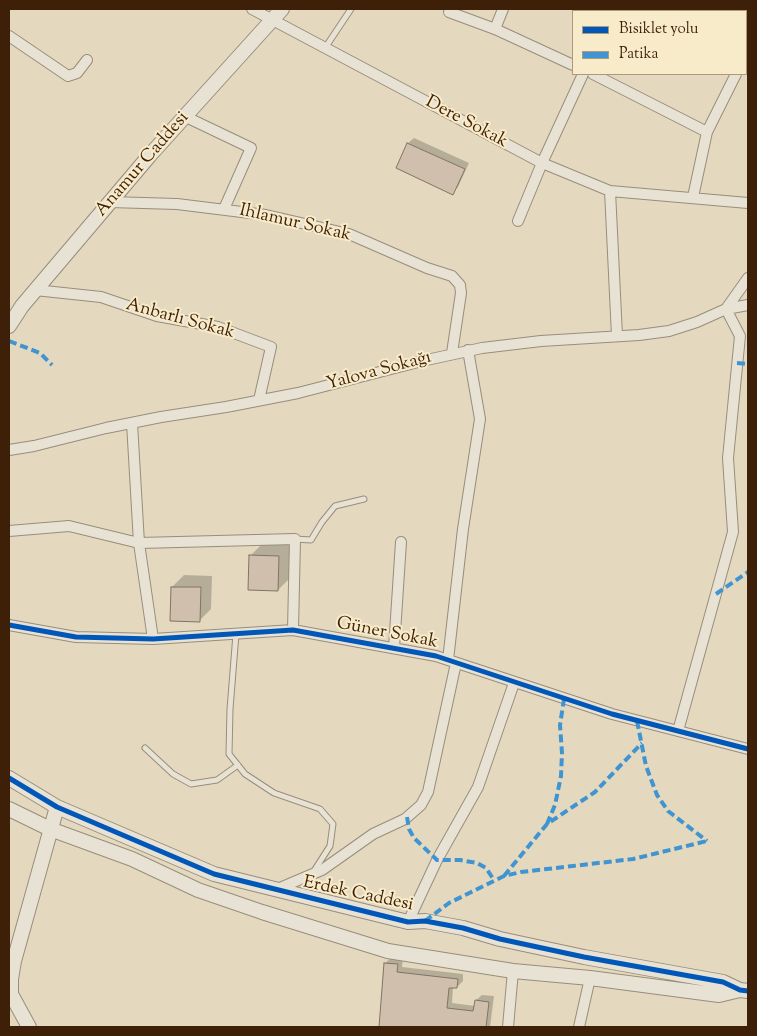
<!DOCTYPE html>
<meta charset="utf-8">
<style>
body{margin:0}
#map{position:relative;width:757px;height:1036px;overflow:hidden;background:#e4d9be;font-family:"Sorts Mill Goudy",serif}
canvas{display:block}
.frame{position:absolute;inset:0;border:10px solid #3e1f07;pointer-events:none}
.legend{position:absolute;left:572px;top:10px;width:175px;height:65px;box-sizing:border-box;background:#f8ebca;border:1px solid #ae997c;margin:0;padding:6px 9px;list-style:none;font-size:15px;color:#3e1f07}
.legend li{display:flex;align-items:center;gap:10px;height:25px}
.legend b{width:25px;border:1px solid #ae997c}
</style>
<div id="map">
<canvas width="757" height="1036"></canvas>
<div class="frame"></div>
<ul class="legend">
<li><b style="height:6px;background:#0057b8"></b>Bisiklet yolu</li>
<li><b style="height:6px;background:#3f94d1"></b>Patika</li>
</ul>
</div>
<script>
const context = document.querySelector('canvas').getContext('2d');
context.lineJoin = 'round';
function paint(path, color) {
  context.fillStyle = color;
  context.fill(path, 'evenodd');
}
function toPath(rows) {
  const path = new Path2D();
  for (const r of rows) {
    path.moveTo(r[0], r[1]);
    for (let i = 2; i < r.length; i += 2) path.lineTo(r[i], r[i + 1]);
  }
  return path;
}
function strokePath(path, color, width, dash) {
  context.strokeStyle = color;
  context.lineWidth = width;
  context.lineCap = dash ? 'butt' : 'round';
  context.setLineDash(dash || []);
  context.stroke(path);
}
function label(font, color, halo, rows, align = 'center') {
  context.font = font + ' "Sorts Mill Goudy",serif';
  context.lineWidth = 4;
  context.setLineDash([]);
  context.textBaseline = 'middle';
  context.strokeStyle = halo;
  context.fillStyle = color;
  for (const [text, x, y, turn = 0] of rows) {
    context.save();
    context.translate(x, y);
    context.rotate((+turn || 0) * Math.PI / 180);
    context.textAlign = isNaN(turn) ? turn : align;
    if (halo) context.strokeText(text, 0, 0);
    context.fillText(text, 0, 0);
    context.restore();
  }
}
const shadow = toPath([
 [414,138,469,163,458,187,452,193,397,168,408,143],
 [262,544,290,545,290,578,278,590,250,556],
 [184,575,212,576,211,609,199,621,172,587],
 [391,958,403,959,402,967,463,974,463,981,457,987,453,987,452,1003,475,1006,476,1000,482,995,494,996,490,1027,380,1027,385,963]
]);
const building = toPath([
 [407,143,465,169,453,195,396,168,407,143],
 [249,555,279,556,278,591,248,590,249,555],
 [171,587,201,587,200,622,170,621,171,587],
 [384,963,398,964,397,972,458,979,457,988,449,988,447,1008,473,1011,475,1000,489,1002,486,1027,379,1027,384,963]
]);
const service = toPath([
 [325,48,351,9],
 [295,539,311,540,322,522,335,506,364,499],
 [236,634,230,709,229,754,245,774,274,793,320,809,333,824,330,846,314,871],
 [145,748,173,774,191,784,217,780,238,765]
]);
const minor = toPath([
 [252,9,542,163,610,191,748,203],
 [450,9,449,12,495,29,573,65],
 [676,9,681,11],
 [728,9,733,11],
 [612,11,613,9],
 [746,17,748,18],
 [495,29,503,9],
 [9,36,68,76,77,73,87,60],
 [746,54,748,49],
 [593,74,707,132,736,74],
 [184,116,251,148,224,209],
 [610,191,617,336],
 [693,197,707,132],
 [110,202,177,204,266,215,349,234,427,268,452,276,460,285,461,293,452,353],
 [518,221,542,163,583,74],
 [35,290,101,297,157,316,218,327,271,347,259,400],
 [132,423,139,543,153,639],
 [9,450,34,446,106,428,161,417,226,407,298,393,422,361,482,348,541,341,639,335,669,331,697,322,726,309,748,305],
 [9,531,69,526,139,543,295,539,293,630],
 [9,625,76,637,153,639,293,630,436,656,612,714,748,749],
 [394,648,401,542],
 [448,660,463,529,480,419,468,350],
 [678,731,733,532,728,458,740,336,726,309,748,278],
 [275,890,322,870,373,834,405,819,421,805,428,792,456,663],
 [408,922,437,860,478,787,514,683],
 [508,1027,513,971],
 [579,1027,590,978]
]);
const tertiary = toPath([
 [9,326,22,306,150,155,282,9],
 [9,778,57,807,214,874,408,922,425,921,463,928,500,939,584,957,723,982,740,990,748,991],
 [9,809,50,829,132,859,198,890,262,912,388,951,513,971,590,978,719,995,740,990],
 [29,1027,11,994,11,979,14,961,57,807]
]);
const quiet = toPath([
 [9,341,40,353,52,365],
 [737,363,748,364],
 [716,594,748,572],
 [637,721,646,766,657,795,668,811,707,841],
 [407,817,409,829,414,838,437,860,460,860,477,863,486,868,494,880],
 [547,824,555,805,561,776,562,753,560,725,564,699],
 [504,876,547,824,595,792,642,743],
 [425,921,449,903,504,876,521,872,633,859,707,841]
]);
const cycleway = toPath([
 [9,625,76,637,153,639,293,630,436,656,612,714,748,749],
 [9,778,57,807,214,874,408,922,425,921,463,928,500,939,584,957,723,982,740,990,748,991]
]);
const streetNames = [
 ["Dere Sokak",466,123,28],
 ["Anamur Caddesi",143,165,-49],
 ["Ihlamur Sokak",295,224,13],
 ["Anbarlı Sokak",180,320,15],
 ["Yalova Sokağı",379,372,-15],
 ["Güner Sokak",387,634,11],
 ["Erdek Caddesi",358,895,12]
];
paint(shadow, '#0003');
paint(building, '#d0bfad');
strokePath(building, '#7f7463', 1);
strokePath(service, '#988d7b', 7);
strokePath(minor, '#988d7b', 12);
strokePath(tertiary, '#988d7b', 16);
strokePath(service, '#e8e2d5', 5);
strokePath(minor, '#e8e2d5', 10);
strokePath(tertiary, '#e8e2d5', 14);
strokePath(quiet, '#3f94d1', 4, [8, 4]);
strokePath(cycleway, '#0057b8', 5);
label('18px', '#3e1f07', '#f8ebca', streetNames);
</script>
